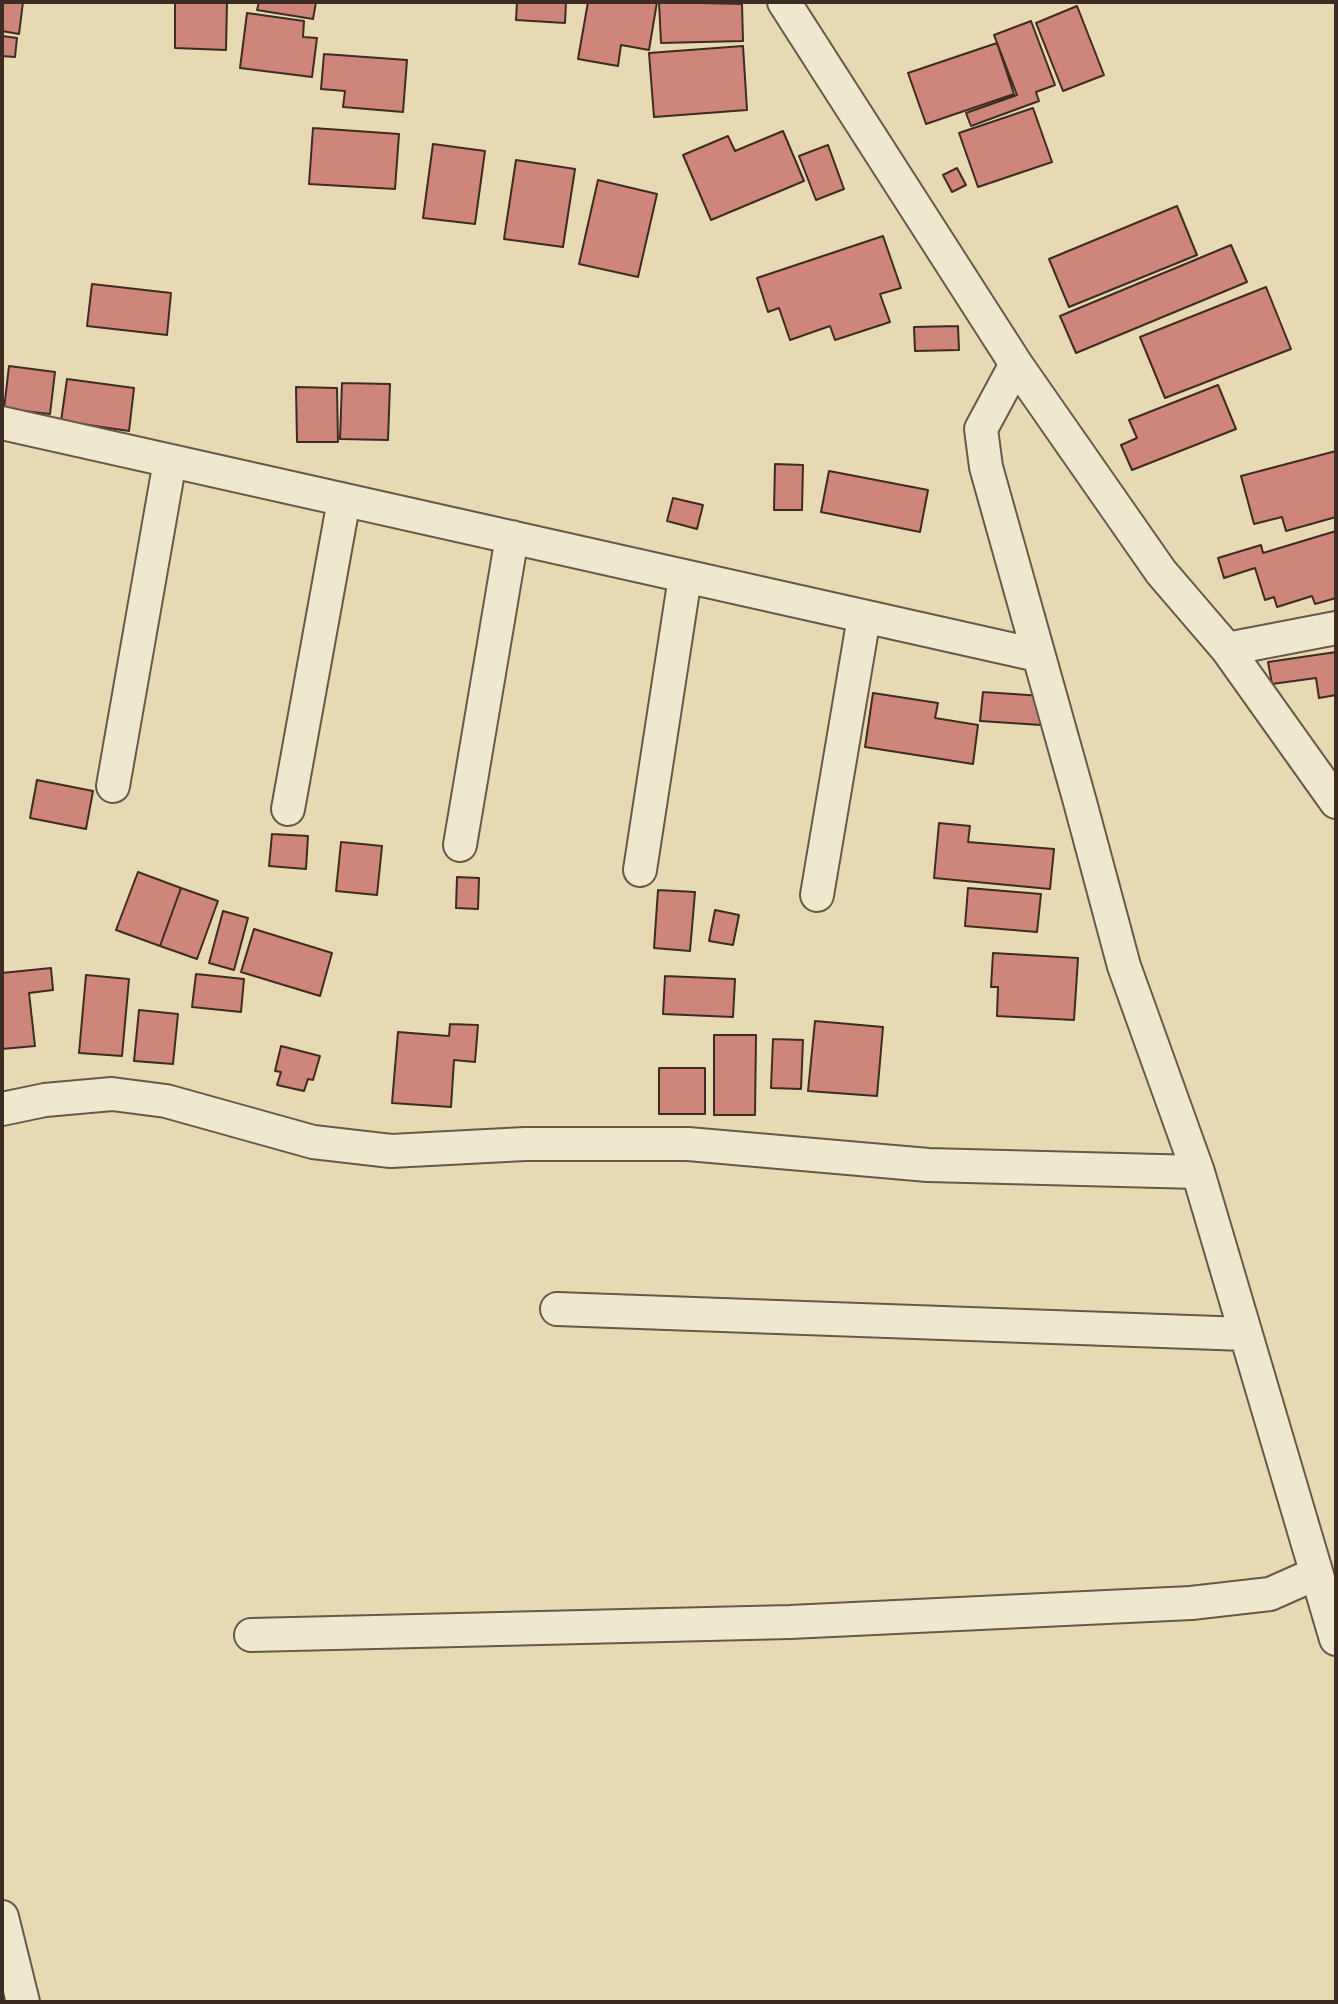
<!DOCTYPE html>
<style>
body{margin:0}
#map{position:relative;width:1338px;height:2004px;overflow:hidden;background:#e7dab3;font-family:Alegreya,serif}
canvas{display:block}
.frame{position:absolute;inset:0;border:4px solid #3d2c22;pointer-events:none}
</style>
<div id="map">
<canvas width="1338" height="2004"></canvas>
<div class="frame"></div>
</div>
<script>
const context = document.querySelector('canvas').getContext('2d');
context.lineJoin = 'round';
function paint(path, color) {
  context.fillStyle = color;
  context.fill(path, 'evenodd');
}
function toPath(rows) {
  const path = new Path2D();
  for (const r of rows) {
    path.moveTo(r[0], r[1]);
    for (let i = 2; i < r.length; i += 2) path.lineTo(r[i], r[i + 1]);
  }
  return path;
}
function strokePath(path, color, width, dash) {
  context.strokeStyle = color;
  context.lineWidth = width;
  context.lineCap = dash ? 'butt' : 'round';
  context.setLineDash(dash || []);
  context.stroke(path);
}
const building = toPath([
 [2,2,23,2,19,34,2,31,2,2],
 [175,2,227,2,226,50,175,48,175,2],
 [259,2,316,2,313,19,257,10,259,2],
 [517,2,566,2,565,23,516,20,517,2],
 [588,2,657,2,649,50,621,45,618,66,578,59,588,2],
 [659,2,742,4,743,41,661,43,659,2],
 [1077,6,1104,75,1063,91,1036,23,1077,6],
 [247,13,304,21,303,37,317,38,312,77,240,68,247,13],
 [1031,21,1055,85,1036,92,1039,101,971,126,966,113,1017,95,994,35,1031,21],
 [2,36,17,38,15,57,2,56,2,36],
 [997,43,1014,94,926,124,908,73,997,43],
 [743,46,747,110,654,117,649,53,743,46],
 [324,54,407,60,403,112,343,107,345,91,321,89,324,54],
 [1033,108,1052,162,978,187,959,133,1033,108],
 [313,128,399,134,395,189,309,184,313,128],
 [783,131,804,181,711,220,683,155,728,136,735,151,783,131],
 [433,144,485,151,475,224,423,218,433,144],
 [828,145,844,189,816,200,799,156,828,145],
 [516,160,575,169,563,247,504,239,516,160],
 [957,168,966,185,952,192,943,175,957,168],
 [598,180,657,194,638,277,579,264,598,180],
 [1177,206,1197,255,1069,307,1049,259,1177,206],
 [883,236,901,288,880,294,890,322,835,340,830,326,790,340,779,308,768,312,757,278,883,236],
 [1231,245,1247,282,1076,353,1060,316,1231,245],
 [92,284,171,293,167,335,87,326,92,284],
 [1266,287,1291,349,1165,398,1140,337,1266,287],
 [958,326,959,350,915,351,914,327,958,326],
 [9,366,55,372,50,414,4,409,9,366],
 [67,379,134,388,129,431,61,421,67,379],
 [342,383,390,384,388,440,340,439,342,383],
 [1218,385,1236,429,1132,470,1121,445,1137,438,1129,420,1218,385],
 [296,387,337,388,338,442,297,442,296,387],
 [1336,451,1336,517,1286,531,1282,517,1254,524,1241,476,1336,451],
 [775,464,803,465,802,510,774,510,775,464],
 [829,471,928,490,920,532,821,512,829,471],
 [673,498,703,505,697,529,667,521,673,498],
 [1336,531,1336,598,1315,604,1312,596,1277,607,1274,597,1265,600,1255,568,1224,578,1218,558,1261,545,1263,553,1336,531],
 [1336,652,1336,695,1319,698,1316,678,1272,684,1268,662,1336,652],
 [983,692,1043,696,1041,725,980,721,983,692],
 [873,693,938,703,935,718,978,725,973,764,865,747,873,693],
 [37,780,93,791,86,829,30,818,37,780],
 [939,823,970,826,968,842,1054,849,1050,889,934,878,939,823],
 [272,834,308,836,306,869,269,866,272,834],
 [341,842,382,846,377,895,336,891,341,842],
 [138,872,181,888,160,946,116,930,138,872],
 [457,877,479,878,478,909,456,908,457,877],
 [181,888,218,901,197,959,160,946,181,888],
 [968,888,1041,894,1037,932,965,926,968,888],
 [658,890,695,892,690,951,654,948,658,890],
 [715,910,739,915,733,945,709,941,715,910],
 [223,911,248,918,234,970,209,963,223,911],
 [254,929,332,953,320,996,241,972,254,929],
 [993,953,1078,958,1074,1020,997,1016,998,987,991,987,993,953],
 [51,968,53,990,29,993,35,1046,2,1049,2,973,51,968],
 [196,974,244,979,241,1012,192,1007,196,974],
 [86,975,129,979,122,1056,79,1053,86,975],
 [665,976,735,979,733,1017,663,1014,665,976],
 [139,1010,178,1014,173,1064,134,1061,139,1010],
 [815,1021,883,1027,877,1096,808,1091,815,1021],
 [450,1024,478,1025,475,1062,454,1060,451,1107,392,1103,398,1032,449,1036,450,1024],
 [714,1035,756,1035,755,1115,714,1115,714,1035],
 [773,1039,803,1040,801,1089,771,1088,773,1039],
 [281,1046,320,1056,313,1080,308,1079,304,1091,277,1085,281,1072,275,1071,281,1046],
 [659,1068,705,1068,705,1114,659,1114,659,1068]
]);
const minor = toPath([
 [784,2,1016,364,1161,572,1227,649,1336,802],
 [1016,364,981,429,986,467,1080,802,1124,966,1198,1172,1336,1639],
 [2,423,1037,655],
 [1227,649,1336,628],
 [113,786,170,461],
 [288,809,344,500],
 [460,845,512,537],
 [640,870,685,577],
 [817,895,864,617],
 [2,1109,45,1100,112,1094,166,1101,313,1142,391,1151,525,1144,688,1144,928,1165,1198,1172],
 [557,1309,1245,1334],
 [251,1635,790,1622,1191,1603,1270,1594,1315,1574],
 [2,1917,23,2002]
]);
paint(building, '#cf867a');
strokePath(building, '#3d2c22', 2);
strokePath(minor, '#685846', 36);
strokePath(minor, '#efe7ce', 32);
</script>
